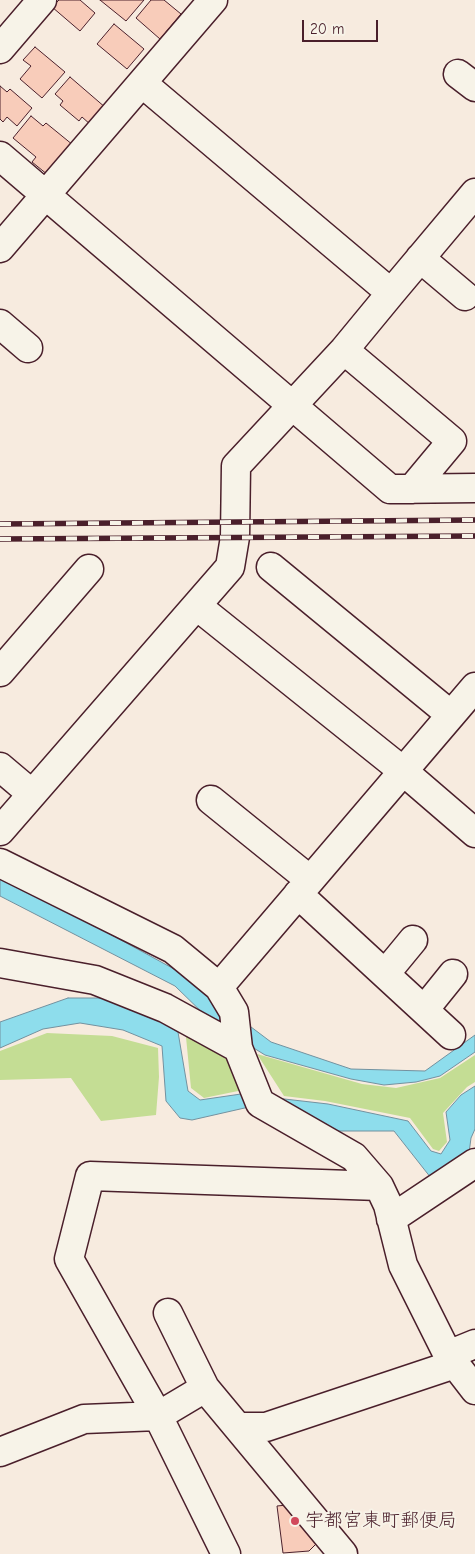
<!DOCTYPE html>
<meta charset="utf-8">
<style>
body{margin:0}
#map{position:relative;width:475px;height:1554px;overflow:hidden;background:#f7ebdf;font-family:"Comic Neue",sans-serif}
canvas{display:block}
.scale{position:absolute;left:302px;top:20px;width:76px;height:22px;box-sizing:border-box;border:2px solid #4a1f2b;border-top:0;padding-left:6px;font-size:15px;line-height:18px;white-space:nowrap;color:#4a1f2b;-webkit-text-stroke:4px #f7f3e8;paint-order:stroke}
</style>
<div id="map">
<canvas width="475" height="1554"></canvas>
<div class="scale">20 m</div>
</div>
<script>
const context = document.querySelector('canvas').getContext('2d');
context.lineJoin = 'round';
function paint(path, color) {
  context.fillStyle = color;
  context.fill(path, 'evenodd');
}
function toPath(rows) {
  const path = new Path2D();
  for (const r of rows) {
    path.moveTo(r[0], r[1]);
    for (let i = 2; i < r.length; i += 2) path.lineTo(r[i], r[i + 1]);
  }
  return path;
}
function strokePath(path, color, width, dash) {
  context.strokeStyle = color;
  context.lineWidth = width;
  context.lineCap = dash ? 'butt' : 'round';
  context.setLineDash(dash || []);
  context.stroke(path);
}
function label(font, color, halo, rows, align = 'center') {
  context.font = font + ' "Comic Neue","Klee One",sans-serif';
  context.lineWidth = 4;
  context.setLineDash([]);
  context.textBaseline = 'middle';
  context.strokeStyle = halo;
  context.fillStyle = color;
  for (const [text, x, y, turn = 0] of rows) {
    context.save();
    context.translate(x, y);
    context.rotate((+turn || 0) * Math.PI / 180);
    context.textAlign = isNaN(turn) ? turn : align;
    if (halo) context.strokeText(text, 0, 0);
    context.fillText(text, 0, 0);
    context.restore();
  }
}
const green = toPath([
 [185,1027,229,1055,243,1090,204,1098,191,1088],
 [47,1033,112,1036,158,1048,159,1077,156,1115,101,1121,71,1078,0,1080,0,1051],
 [257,1054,362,1084,396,1088,440,1078,475,1055,475,1082,467,1087,443,1113,447,1142,439,1151,433,1149,410,1118,325,1101,284,1096]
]);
const water = toPath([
 [0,874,174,969,271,1042,351,1069,425,1071,475,1035,475,1052,440,1076,416,1082,384,1085,351,1079,265,1055,212,1022,175,986,0,896,0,874],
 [68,998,102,998,147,1013,178,1032,188,1091,200,1100,241,1094,328,1104,408,1121,431,1151,441,1154,450,1140,446,1112,461,1095,475,1086,475,1129,471,1138,469,1153,431,1178,394,1131,327,1131,249,1107,192,1120,180,1118,166,1101,162,1046,123,1030,80,1023,43,1029,0,1048,0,1022,68,998]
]);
const building = toPath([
 [59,0,80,0,95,13,80,31,52,7,59,0],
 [100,0,144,0,126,21,100,0],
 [151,0,164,0,181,14,160,39,136,18,151,0],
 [114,24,144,49,127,69,97,44,114,24],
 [35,47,65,72,42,98,20,79,31,66,23,60,35,47],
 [70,77,106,108,91,125,82,117,79,121,60,105,63,101,55,94,70,77],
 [0,86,7,92,10,89,32,108,17,126,7,117,3,122,0,119,0,86],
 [31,116,43,126,46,123,73,145,48,175,32,162,36,157,13,138,31,116],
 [297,1504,324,1536,309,1551,283,1553,277,1506,297,1504]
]);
const minor = toPath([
 [0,49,42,0],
 [458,74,475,87],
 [142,83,391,293],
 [0,156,390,489,475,488],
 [0,248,213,0],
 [420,258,465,296],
 [0,324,28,348],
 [344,350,452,441,412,489],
 [271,567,451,715],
 [197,606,403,771,475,833],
 [0,672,89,569],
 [0,767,32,794],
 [211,800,310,880],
 [0,831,230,567,235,537,236,466,344,350,391,293,475,193],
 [0,863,173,949,219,987,234,1012,238,1048,260,1103,354,1157,379,1186,388,1205,403,1265,448,1355,475,1390],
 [298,894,451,1035],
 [0,963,95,980,165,1008,238,1048],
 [385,974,413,940],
 [219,987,475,687],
 [424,1010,453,974],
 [391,1219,475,1163],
 [168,1313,205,1388,343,1554],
 [448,1355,475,1344],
 [238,1427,266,1427,455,1364],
 [0,1452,84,1419,158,1416,205,1388],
 [226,1554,158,1416,69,1259,90,1176,379,1186]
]);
const rail = toPath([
 [0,524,475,520],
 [0,539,475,536]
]);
const markers = [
 [295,1521,5,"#d1495b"]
];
const poiNames = [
 ["宇都宮東町郵便局",305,1521]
];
paint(green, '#c4dd94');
paint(water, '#8eddec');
strokePath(water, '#73919f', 1);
paint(building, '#f8ccba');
strokePath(building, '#4a1f2b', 1);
strokePath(minor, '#4a1f2b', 31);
strokePath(minor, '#f7f3e8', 28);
strokePath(rail, '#4a1f2b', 5.5);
strokePath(rail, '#f7f3e8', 4, [11]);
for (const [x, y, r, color] of markers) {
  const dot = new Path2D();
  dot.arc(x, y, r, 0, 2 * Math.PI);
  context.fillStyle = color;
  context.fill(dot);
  strokePath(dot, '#f7f3e8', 2);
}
label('19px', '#4a1f2b', '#f7f3e8', poiNames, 'left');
</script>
